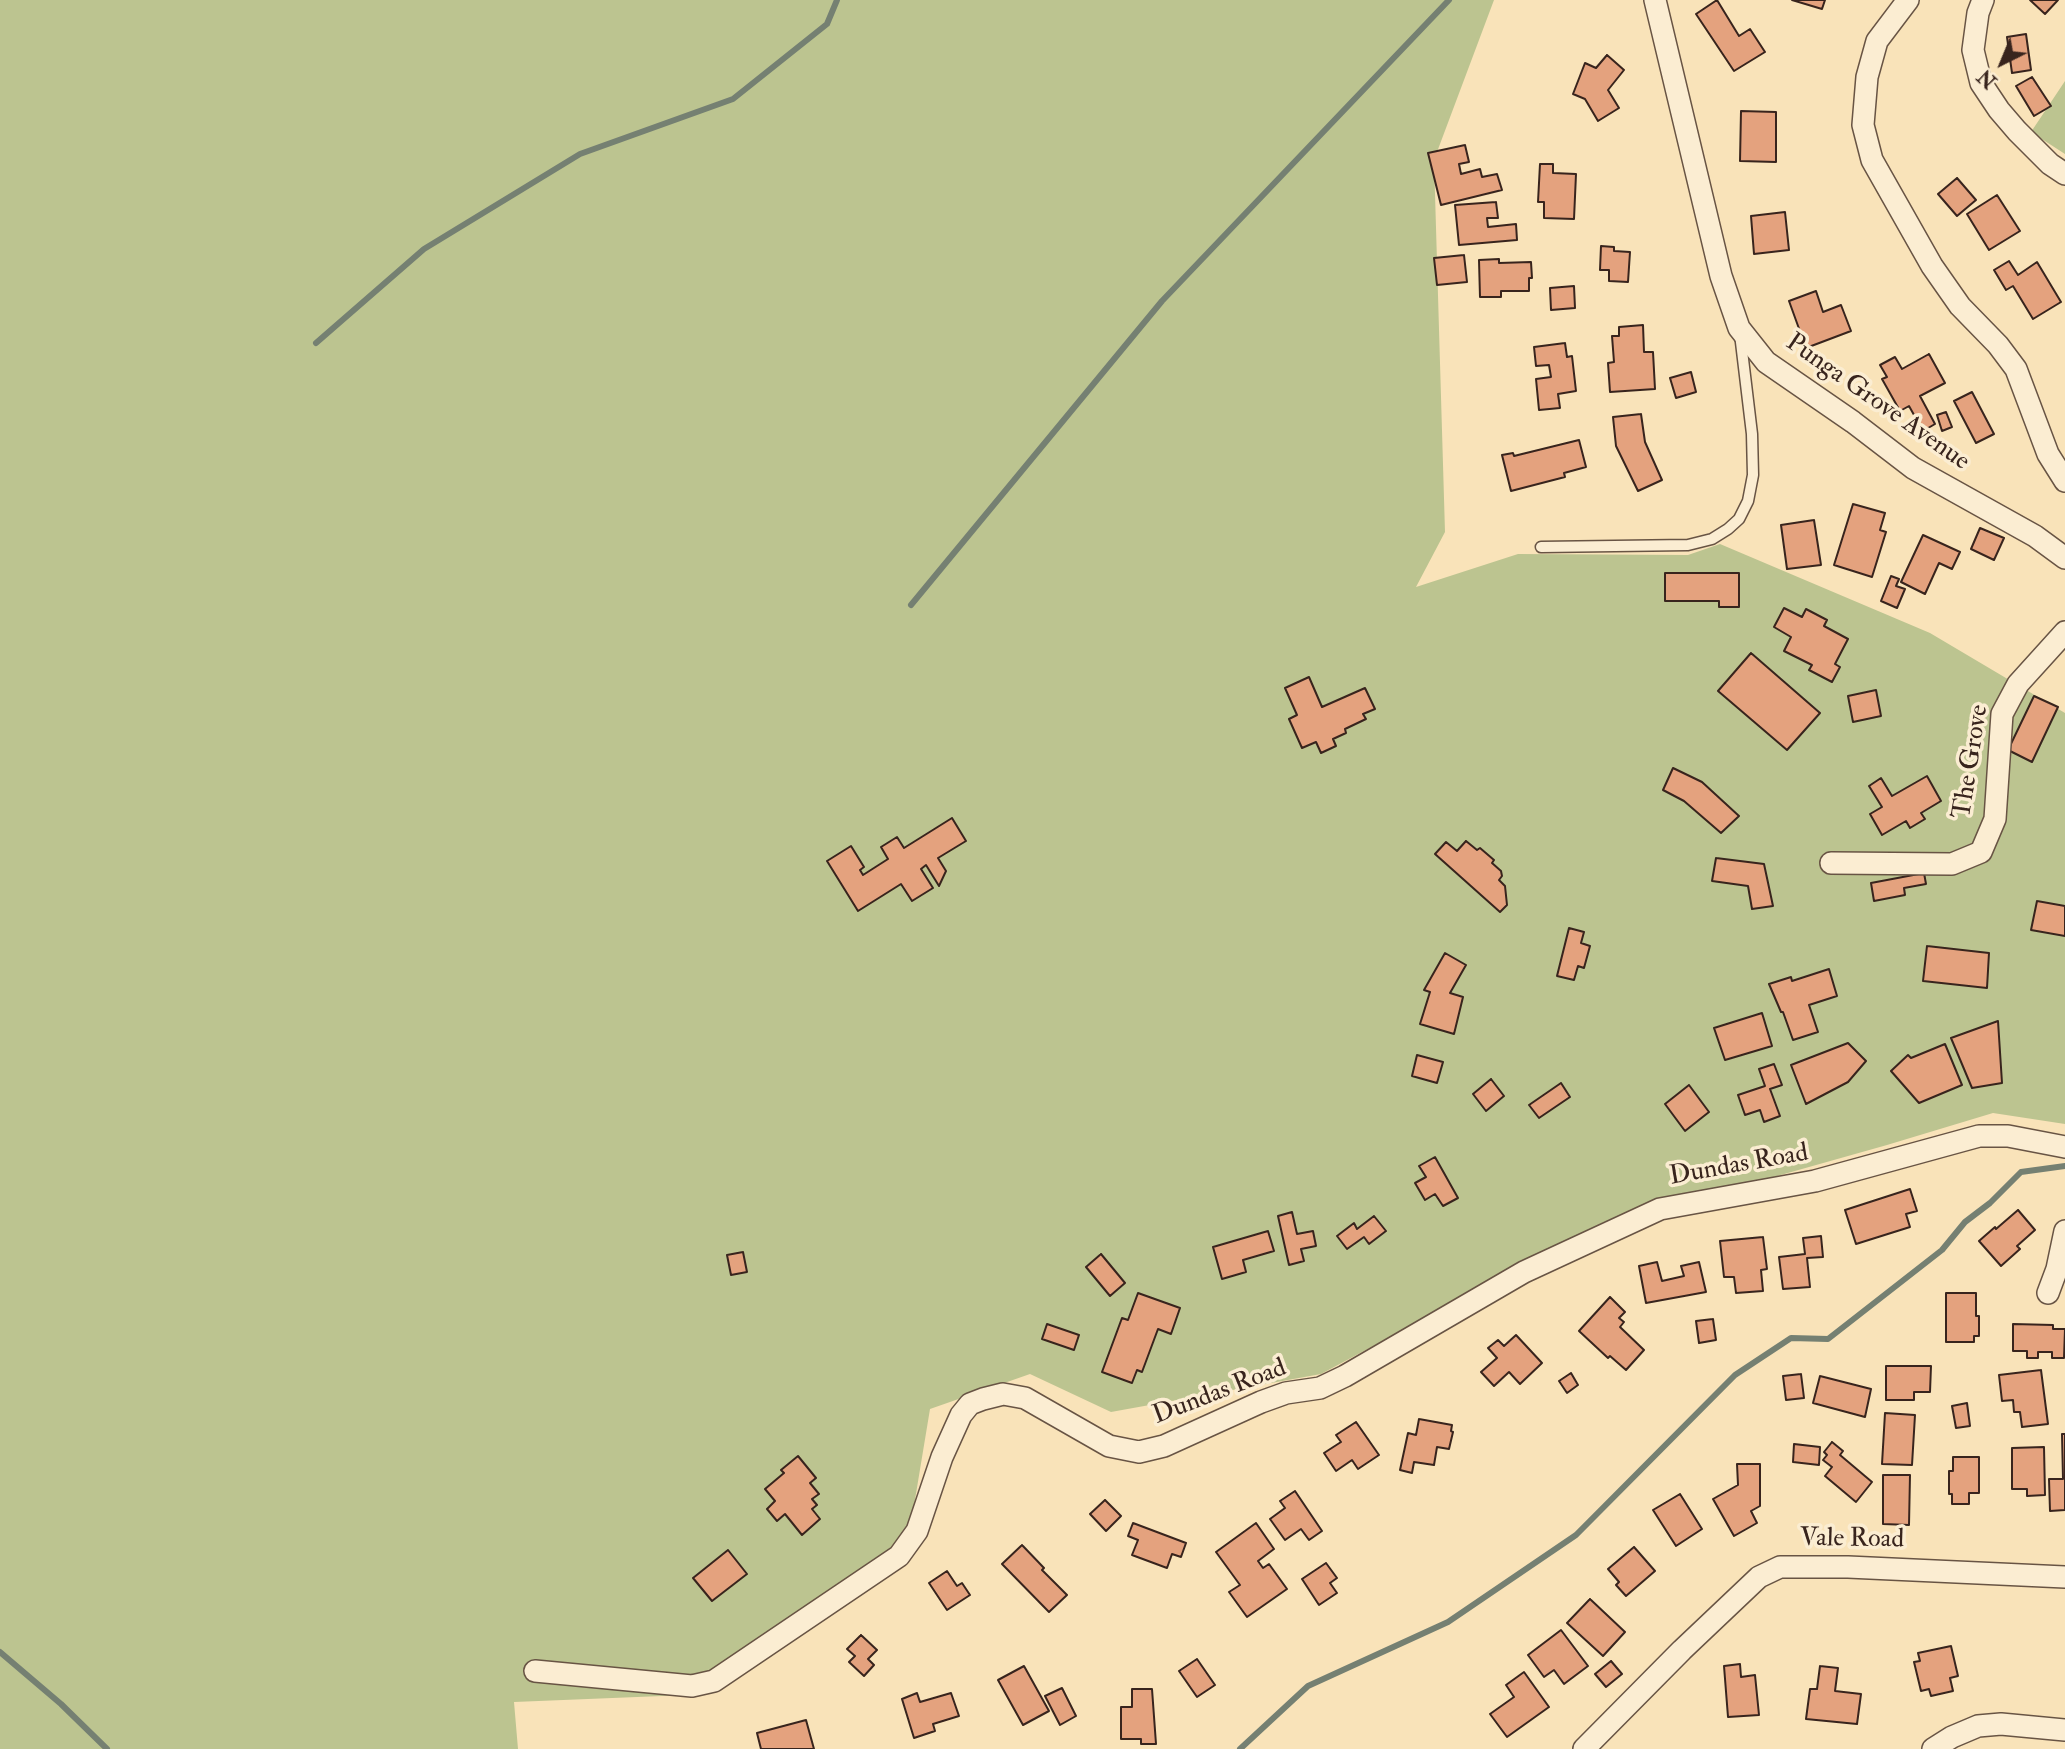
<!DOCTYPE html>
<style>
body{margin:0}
#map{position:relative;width:2065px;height:1749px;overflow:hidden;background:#f9e3b9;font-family:"IM FELL Double Pica",serif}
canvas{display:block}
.north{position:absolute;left:1967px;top:28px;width:70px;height:70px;-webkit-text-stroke:5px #fbedd2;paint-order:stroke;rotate:223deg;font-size:19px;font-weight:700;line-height:28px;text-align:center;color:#38241d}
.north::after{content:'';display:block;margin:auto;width:24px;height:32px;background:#38241d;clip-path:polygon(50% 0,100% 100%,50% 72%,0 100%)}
</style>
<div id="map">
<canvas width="2065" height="1749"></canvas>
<div class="north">N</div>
</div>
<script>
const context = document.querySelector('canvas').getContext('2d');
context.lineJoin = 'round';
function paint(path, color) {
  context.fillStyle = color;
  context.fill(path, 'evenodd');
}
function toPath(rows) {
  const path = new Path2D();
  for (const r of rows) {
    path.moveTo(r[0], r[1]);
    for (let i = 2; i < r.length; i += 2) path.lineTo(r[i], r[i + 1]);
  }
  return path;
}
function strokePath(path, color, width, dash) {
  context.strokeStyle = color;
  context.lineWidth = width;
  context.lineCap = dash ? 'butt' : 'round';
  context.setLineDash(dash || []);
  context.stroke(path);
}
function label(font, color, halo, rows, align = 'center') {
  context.font = font + ' "IM FELL Double Pica",serif';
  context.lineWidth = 7;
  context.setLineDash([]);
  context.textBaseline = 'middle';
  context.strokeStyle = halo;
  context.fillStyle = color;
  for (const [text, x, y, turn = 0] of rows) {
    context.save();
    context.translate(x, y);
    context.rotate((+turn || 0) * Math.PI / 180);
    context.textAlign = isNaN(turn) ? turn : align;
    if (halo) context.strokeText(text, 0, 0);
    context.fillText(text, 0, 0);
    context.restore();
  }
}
const green = toPath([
 [0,0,1494,0,1434,160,1445,532,1416,587,1518,554,1688,555,1720,544,1930,633,2065,713,2065,1124,1993,1113,1887,1145,1607,1224,1510,1267,1416,1323,1321,1374,1111,1412,1030,1374,930,1409,906,1554,711,1694,514,1702,518,1749,0,1749],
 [2065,81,2065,154,2031,132]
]);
const stream = toPath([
 [316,343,424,249,580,154,733,99,827,24,837,0],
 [911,605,1162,301,1449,0],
 [0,1652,61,1704,107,1749],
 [1240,1749,1308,1686,1448,1622,1576,1535,1735,1375,1791,1338,1828,1339,1942,1250,1965,1222,1990,1203,2021,1172,2065,1166]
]);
const building = toPath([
 [1717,0,1739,36,1750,29,1765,52,1734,71,1696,14,1717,0],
 [1792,0,1825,0,1822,9,1792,0],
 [2030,0,2058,0,2045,14,2030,0],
 [2026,34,2031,70,2012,73,2007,37,2026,34],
 [1607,55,1624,70,1608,90,1619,108,1598,121,1585,99,1573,94,1585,63,1596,68,1607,55],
 [2032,77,2051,106,2034,116,2016,86,2032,77],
 [1741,111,1776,112,1776,162,1740,161,1741,111],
 [1465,145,1469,162,1459,164,1461,174,1480,169,1482,177,1497,174,1502,190,1441,205,1428,153,1465,145],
 [1540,164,1553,164,1553,173,1576,174,1574,219,1544,218,1544,202,1538,202,1540,164],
 [1957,178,1976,200,1957,216,1938,194,1957,178],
 [1997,195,2020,231,1989,250,1967,214,1997,195],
 [1496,202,1498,218,1487,218,1488,227,1516,224,1517,240,1459,245,1455,205,1496,202],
 [1785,212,1789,250,1754,254,1751,216,1785,212],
 [1601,246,1614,247,1614,251,1630,252,1628,282,1609,281,1609,270,1600,270,1601,246],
 [1464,255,1467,282,1437,285,1434,258,1464,255],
 [1499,259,1499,263,1531,262,1532,278,1529,278,1529,291,1501,291,1501,297,1480,297,1479,260,1499,259],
 [2009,261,2018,275,2037,262,2061,302,2033,319,2013,286,2006,290,1994,270,2009,261],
 [1574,286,1575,308,1551,310,1550,288,1574,286],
 [1816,291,1823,312,1841,305,1851,331,1806,348,1789,301,1816,291],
 [1643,325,1644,352,1653,352,1655,389,1610,392,1608,363,1614,362,1612,336,1619,336,1619,327,1643,325],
 [1565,343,1567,357,1572,356,1576,391,1558,394,1560,408,1539,410,1536,379,1551,377,1549,365,1536,366,1534,347,1565,343],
 [1929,354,1945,383,1920,396,1935,424,1923,431,1909,406,1900,411,1882,379,1887,377,1880,365,1895,357,1902,369,1929,354],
 [1691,372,1696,392,1676,398,1670,378,1691,372],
 [1972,392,1994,434,1976,443,1954,401,1972,392],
 [1946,412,1952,427,1942,431,1937,415,1946,412],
 [1641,414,1645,442,1662,480,1638,491,1616,446,1613,417,1641,414],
 [1579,440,1586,467,1564,473,1565,477,1511,491,1502,455,1513,453,1514,456,1579,440],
 [1853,504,1885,513,1880,530,1886,532,1872,577,1834,565,1853,504],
 [1814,520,1821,565,1787,569,1781,525,1814,520],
 [1980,528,2004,538,1994,560,1971,549,1980,528],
 [1923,535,1960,552,1952,569,1939,563,1925,594,1901,582,1923,535],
 [1665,573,1739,573,1739,607,1719,607,1719,601,1665,601,1665,573],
 [1891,576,1899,579,1896,586,1905,589,1897,608,1881,601,1891,576],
 [1784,608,1802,617,1806,609,1827,620,1824,626,1848,639,1835,664,1840,667,1832,682,1809,670,1812,665,1784,651,1791,637,1774,627,1784,608],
 [1751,653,1820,713,1787,750,1718,691,1751,653],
 [1309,677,1322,707,1365,688,1375,709,1363,714,1366,719,1345,729,1346,733,1333,739,1336,746,1321,753,1316,742,1302,748,1289,719,1297,715,1285,688,1309,677],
 [1876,690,1881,716,1853,722,1848,696,1876,690],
 [2034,696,2058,707,2032,762,2008,750,2034,696],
 [1673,768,1702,782,1739,816,1721,833,1684,801,1663,790,1673,768],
 [1927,776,1941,801,1921,813,1925,819,1910,828,1906,821,1882,835,1870,814,1882,807,1869,786,1881,778,1892,796,1927,776],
 [952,818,966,841,938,858,946,871,939,886,926,865,921,869,933,888,912,901,901,884,858,911,827,861,851,846,864,867,860,870,863,875,888,859,881,847,897,837,904,848,952,818],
 [1466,841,1477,850,1480,848,1494,860,1492,863,1501,871,1502,876,1499,880,1505,886,1507,905,1500,912,1435,854,1446,842,1457,851,1466,841],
 [1716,858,1764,864,1773,906,1752,909,1748,886,1712,881,1716,858],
 [1924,873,1926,884,1904,888,1905,895,1874,901,1871,883,1924,873],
 [2037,901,2065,906,2065,936,2031,930,2037,901],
 [1569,928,1584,932,1581,943,1590,946,1584,968,1578,966,1574,980,1557,976,1569,928],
 [1927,946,1989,953,1987,988,1923,981,1927,946],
 [1445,953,1466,965,1450,993,1463,997,1454,1034,1420,1024,1430,992,1424,990,1445,953],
 [1829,969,1837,996,1809,1005,1818,1032,1793,1040,1783,1012,1781,1012,1769,984,1791,977,1792,981,1829,969],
 [1762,1013,1772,1046,1725,1060,1714,1028,1762,1013],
 [1998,1021,2002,1083,1972,1088,1951,1038,1998,1021],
 [1848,1043,1866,1061,1848,1082,1806,1104,1791,1065,1848,1043],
 [1945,1044,1962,1085,1919,1103,1891,1071,1908,1055,1911,1058,1945,1044],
 [1417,1055,1443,1062,1437,1083,1412,1076,1417,1055],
 [1774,1064,1782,1085,1770,1089,1780,1116,1764,1122,1760,1110,1745,1115,1738,1095,1765,1086,1759,1069,1774,1064],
 [1491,1079,1504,1096,1486,1111,1473,1094,1491,1079],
 [1561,1083,1570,1097,1539,1118,1529,1105,1561,1083],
 [1689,1085,1709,1112,1685,1131,1665,1104,1689,1085],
 [1435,1157,1458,1198,1443,1206,1435,1194,1425,1200,1415,1183,1426,1177,1419,1166,1435,1157],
 [1910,1189,1917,1211,1906,1214,1910,1227,1856,1244,1845,1210,1910,1189],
 [2018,1210,2035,1230,2017,1246,2020,1249,2001,1266,1979,1241,1995,1227,1996,1229,2018,1210],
 [1292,1212,1297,1234,1313,1231,1316,1246,1301,1249,1304,1261,1289,1265,1278,1216,1292,1212],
 [1374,1216,1386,1231,1369,1244,1364,1237,1347,1249,1337,1236,1354,1223,1357,1229,1374,1216],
 [1268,1231,1274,1251,1243,1260,1246,1272,1222,1279,1213,1247,1268,1231],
 [1821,1236,1823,1257,1807,1258,1810,1287,1783,1289,1779,1257,1805,1254,1803,1238,1821,1236],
 [1763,1237,1767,1269,1761,1270,1763,1291,1736,1293,1734,1277,1724,1277,1720,1241,1763,1237],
 [743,1252,747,1272,731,1275,727,1255,743,1252],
 [1101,1254,1125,1283,1110,1296,1086,1267,1101,1254],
 [1657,1262,1662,1281,1684,1276,1681,1266,1699,1262,1706,1292,1646,1303,1639,1266,1657,1262],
 [1138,1293,1180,1308,1171,1334,1158,1329,1142,1372,1137,1370,1132,1383,1102,1372,1122,1318,1128,1320,1138,1293],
 [1946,1293,1976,1293,1976,1316,1979,1316,1979,1336,1974,1336,1974,1342,1946,1342,1946,1293],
 [1610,1297,1625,1312,1619,1318,1624,1322,1620,1327,1644,1350,1626,1370,1610,1356,1608,1358,1579,1331,1610,1297],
 [1713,1319,1716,1340,1699,1343,1696,1321,1713,1319],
 [1047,1324,1079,1335,1074,1350,1042,1339,1047,1324],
 [2013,1324,2053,1325,2053,1329,2065,1329,2064,1358,2052,1358,2052,1352,2038,1352,2038,1358,2027,1358,2027,1351,2013,1351,2013,1324],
 [1516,1335,1542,1363,1520,1384,1509,1372,1494,1386,1481,1372,1497,1358,1488,1348,1498,1340,1504,1346,1516,1335],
 [1886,1366,1931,1366,1930,1392,1914,1392,1914,1400,1886,1400,1886,1366],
 [2041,1370,2048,1424,2022,1427,2020,1412,2014,1412,2013,1400,2002,1401,1999,1375,2041,1370],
 [1571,1373,1578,1385,1567,1393,1559,1381,1571,1373],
 [1801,1374,1804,1398,1786,1400,1783,1376,1801,1374],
 [1820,1376,1871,1389,1865,1417,1813,1403,1820,1376],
 [1967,1403,1970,1426,1956,1428,1952,1406,1967,1403],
 [1885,1413,1915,1415,1912,1465,1882,1464,1885,1413],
 [1419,1419,1452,1425,1451,1431,1453,1432,1449,1449,1437,1447,1434,1465,1414,1462,1412,1473,1400,1470,1408,1433,1416,1435,1419,1419],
 [1356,1422,1379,1455,1358,1469,1352,1460,1336,1471,1324,1453,1341,1442,1336,1435,1356,1422],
 [2062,1434,2065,1434,2065,1510,2050,1511,2049,1479,2063,1479,2062,1434],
 [1832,1442,1843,1451,1840,1455,1872,1482,1856,1502,1825,1476,1832,1467,1823,1460,1827,1455,1824,1452,1832,1442],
 [1794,1444,1820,1447,1819,1465,1793,1462,1794,1444],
 [2044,1447,2045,1495,2027,1496,2027,1489,2012,1489,2012,1448,2044,1447],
 [798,1456,816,1478,810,1483,819,1494,812,1499,817,1505,812,1509,820,1519,802,1535,785,1514,777,1521,767,1509,775,1501,765,1489,784,1473,781,1470,798,1456],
 [1953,1457,1979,1457,1979,1493,1969,1493,1969,1504,1952,1504,1952,1494,1949,1494,1949,1471,1953,1471,1953,1457],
 [1737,1464,1760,1464,1760,1506,1751,1511,1757,1523,1734,1536,1713,1499,1738,1485,1737,1464],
 [1883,1475,1910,1475,1909,1525,1883,1524,1883,1475],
 [1295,1491,1322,1531,1309,1540,1301,1529,1285,1540,1270,1519,1285,1508,1280,1501,1295,1491],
 [1680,1494,1702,1529,1676,1546,1653,1510,1680,1494],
 [1105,1500,1121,1516,1106,1531,1090,1514,1105,1500],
 [1133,1523,1186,1543,1181,1557,1172,1554,1167,1568,1132,1555,1138,1540,1128,1536,1133,1523],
 [1256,1523,1274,1549,1258,1561,1263,1568,1269,1564,1287,1589,1247,1617,1229,1592,1240,1585,1216,1552,1256,1523],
 [1022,1545,1044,1568,1042,1570,1067,1595,1049,1612,1002,1564,1022,1545],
 [1634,1547,1655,1571,1626,1596,1616,1585,1619,1582,1608,1569,1634,1547],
 [728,1550,747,1574,712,1601,693,1578,728,1550],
 [1326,1563,1337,1578,1330,1583,1337,1593,1319,1605,1302,1579,1326,1563],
 [947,1571,957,1586,962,1583,970,1595,947,1610,929,1583,947,1571],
 [1590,1599,1625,1632,1603,1656,1567,1623,1590,1599],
 [1561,1630,1588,1666,1564,1684,1554,1670,1544,1677,1528,1655,1561,1630],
 [861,1635,877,1650,868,1659,874,1665,864,1676,849,1662,855,1656,847,1649,861,1635],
 [1951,1646,1958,1676,1950,1678,1953,1691,1931,1696,1929,1689,1921,1691,1914,1662,1920,1661,1918,1653,1951,1646],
 [1197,1659,1215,1685,1197,1697,1179,1671,1197,1659],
 [1611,1661,1622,1674,1606,1687,1595,1674,1611,1661],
 [1740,1664,1741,1677,1755,1675,1759,1715,1728,1717,1724,1666,1740,1664],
 [1024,1666,1049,1711,1023,1725,998,1680,1024,1666],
 [1820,1666,1838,1668,1835,1691,1861,1694,1857,1724,1806,1719,1810,1689,1817,1689,1820,1666],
 [1524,1672,1549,1707,1507,1737,1490,1714,1514,1697,1506,1685,1524,1672],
 [1062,1688,1076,1716,1060,1725,1045,1696,1062,1688],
 [1132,1689,1152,1689,1156,1744,1141,1744,1141,1739,1121,1739,1121,1707,1132,1707,1132,1689],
 [917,1693,920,1702,951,1693,959,1716,933,1724,935,1731,914,1738,902,1699,917,1693],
 [806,1720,814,1749,761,1749,757,1733,806,1720]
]);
const lane = toPath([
 [1541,547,1688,545,1712,539,1728,529,1739,519,1748,501,1753,475,1752,434,1740,334]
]);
const street = toPath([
 [1655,0,1721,276,1739,328,1766,362,1853,422,1913,468,2035,536,2065,558],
 [1908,0,1877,41,1867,77,1863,125,1872,160,1932,266,1960,306,1998,345,2016,369,2048,454,2065,481],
 [1983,0,1978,13,1973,50,1981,83,1999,110,2017,131,2050,164,2065,174],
 [1831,863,1952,864,1981,852,1995,819,2002,714,2018,684,2065,632],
 [2048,1293,2057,1269,2065,1231],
 [535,1671,692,1686,714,1681,899,1556,917,1531,942,1457,961,1415,970,1404,983,1399,1003,1394,1025,1398,1109,1446,1139,1452,1164,1446,1261,1402,1286,1393,1320,1388,1345,1376,1524,1272,1660,1209,1815,1181,1979,1136,2008,1136,2065,1147],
 [1584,1749,1682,1650,1759,1577,1780,1567,1848,1567,2065,1577],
 [1933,1749,1952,1737,1978,1726,2001,1724,2065,1730]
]);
const streetNames = [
 ["Punga Grove Avenue",1877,403,35],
 ["The Grove",1972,762,-81],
 ["Dundas Road",1739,1166,-10],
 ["Dundas Road",1220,1393,-21],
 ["Vale Road",1852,1540,1]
];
paint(green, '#bcc490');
strokePath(stream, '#758072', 6);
paint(building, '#e4a27e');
strokePath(building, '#38241d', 2);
strokePath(lane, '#685444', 13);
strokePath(street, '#685444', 24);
strokePath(lane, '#fbedd2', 10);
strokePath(street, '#fbedd2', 21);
label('26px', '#38241d', '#fbedd2', streetNames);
</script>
